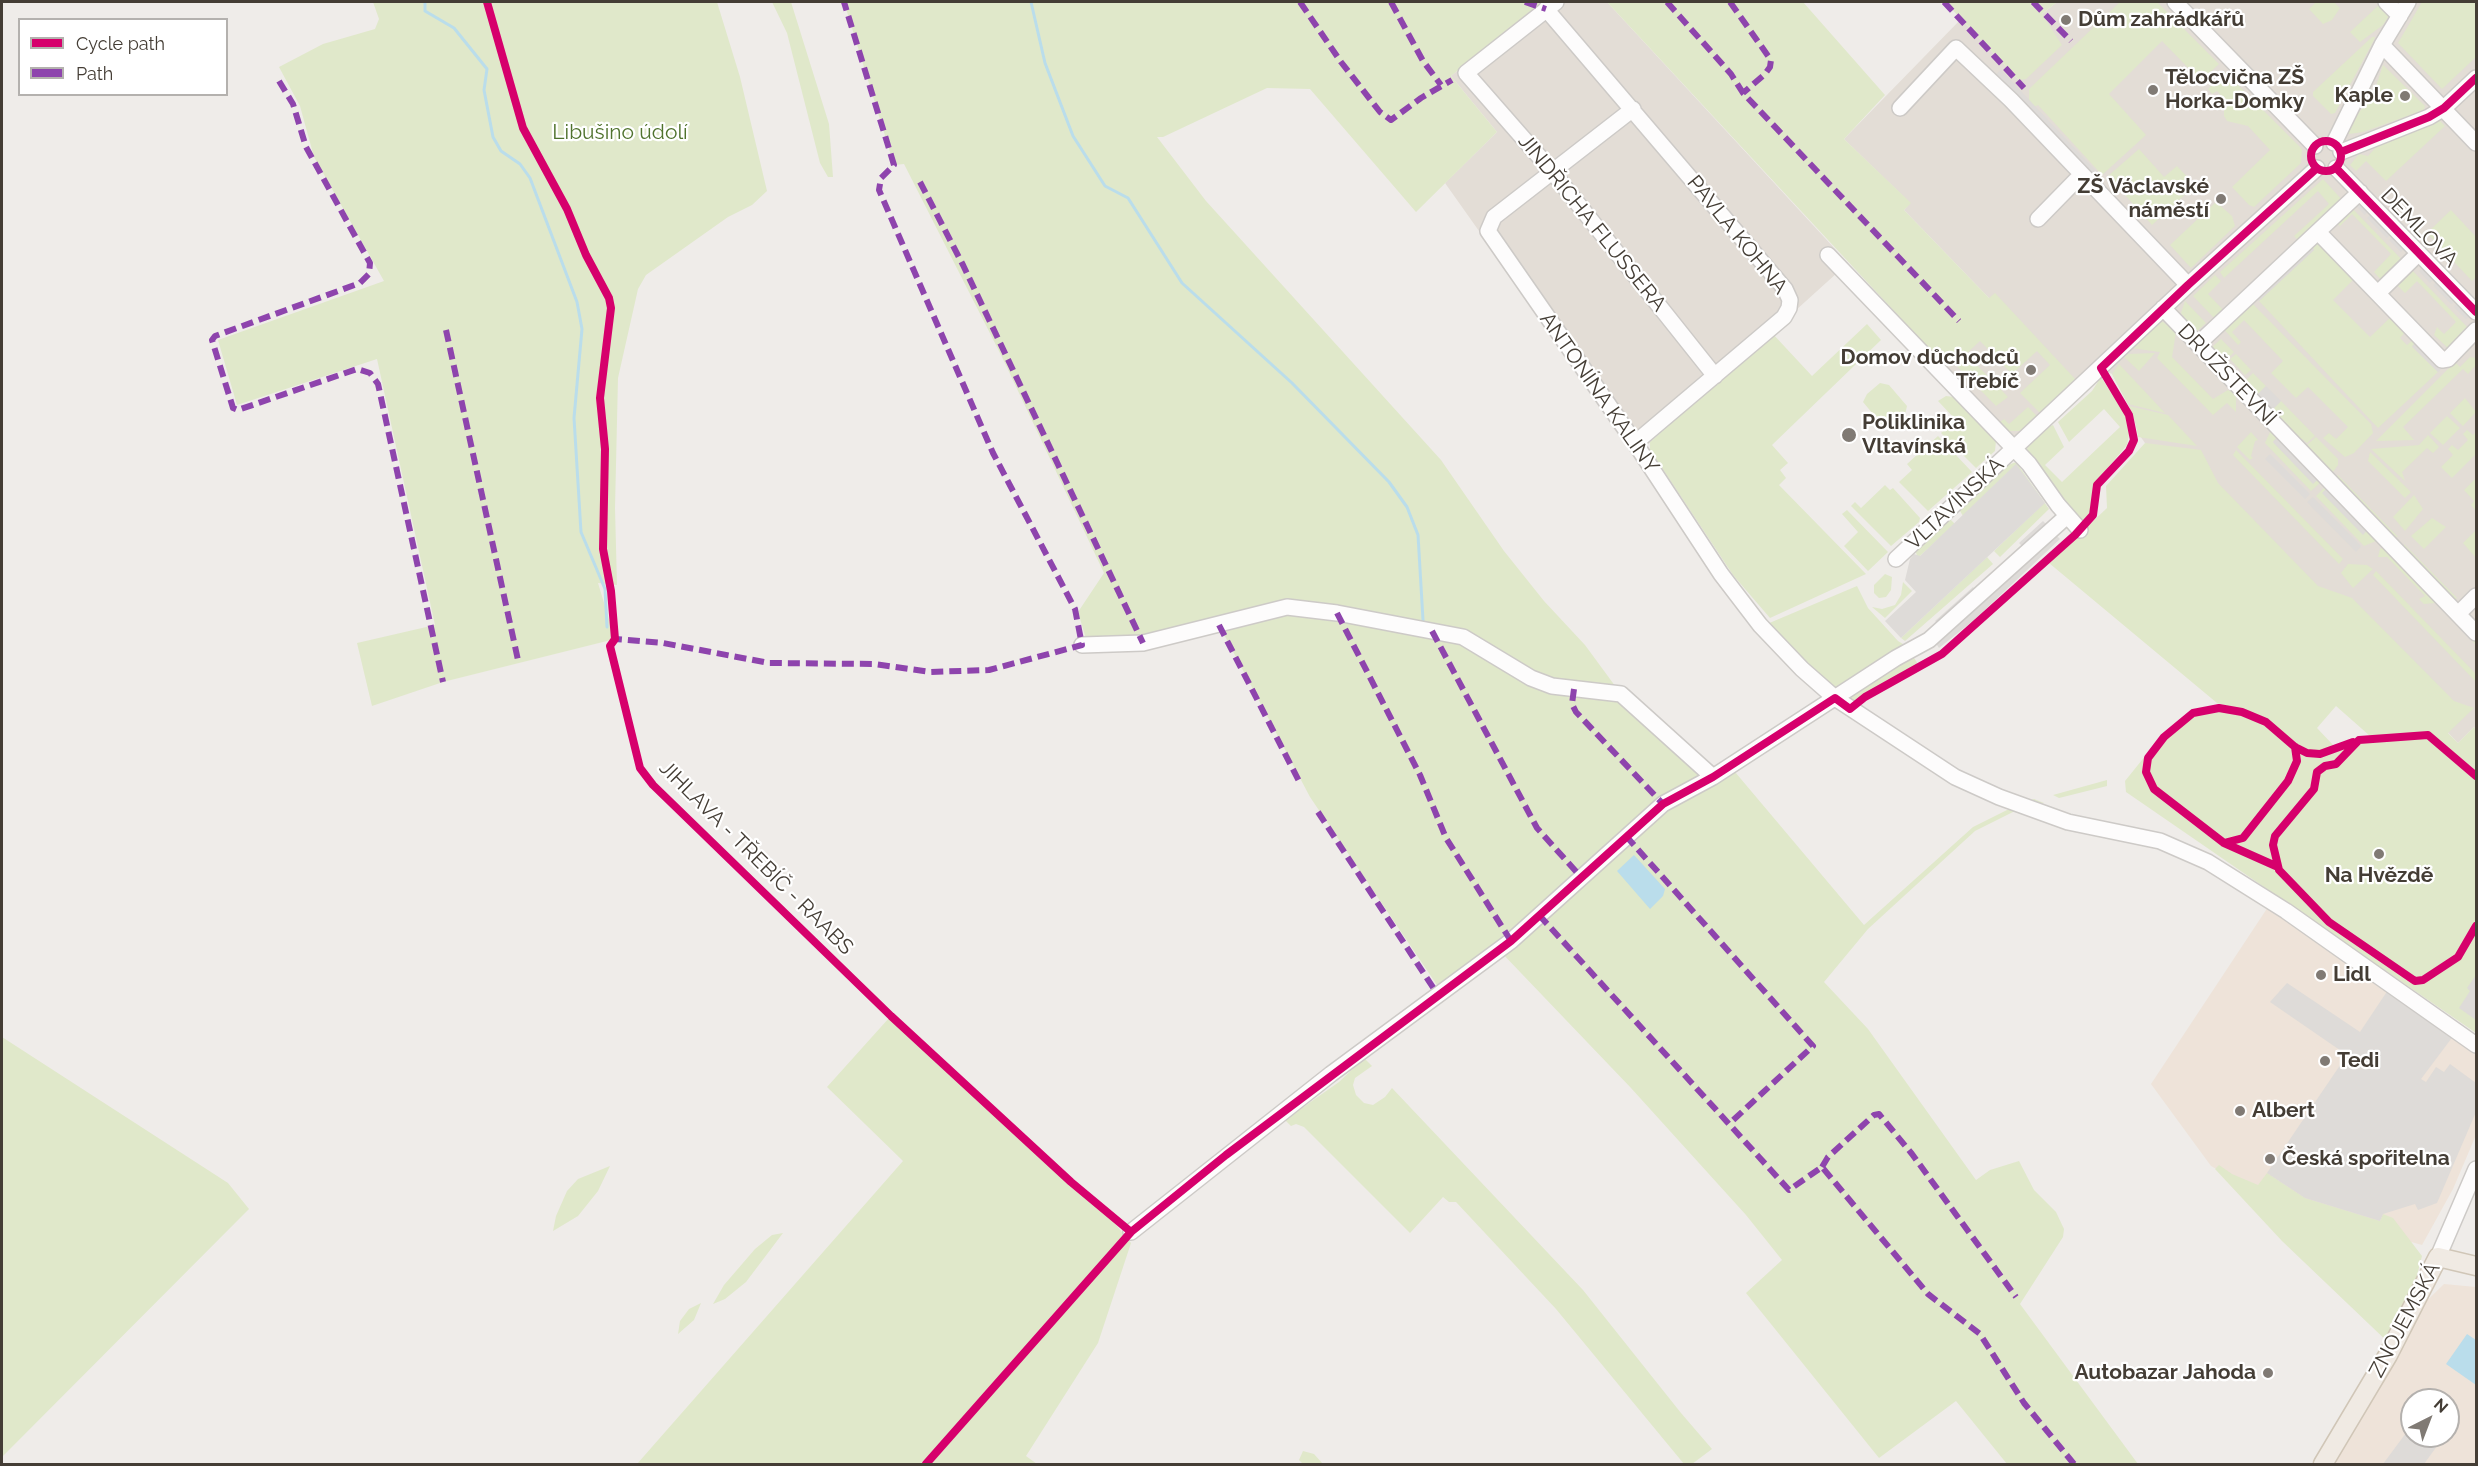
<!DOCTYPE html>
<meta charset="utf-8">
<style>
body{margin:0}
#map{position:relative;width:2478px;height:1466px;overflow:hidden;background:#efece9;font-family:Raleway,sans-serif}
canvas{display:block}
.frame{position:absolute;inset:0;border:3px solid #443d35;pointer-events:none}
.legend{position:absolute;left:18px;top:18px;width:210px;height:78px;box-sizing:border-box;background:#fff;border:2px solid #b4b1ae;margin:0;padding:8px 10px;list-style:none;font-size:18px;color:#443d35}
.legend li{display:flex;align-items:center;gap:12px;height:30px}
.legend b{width:30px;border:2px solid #b4b1ae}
.north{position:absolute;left:2400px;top:1388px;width:60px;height:60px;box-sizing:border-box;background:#fff;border:2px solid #b4b1ae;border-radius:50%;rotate:42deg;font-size:16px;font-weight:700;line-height:24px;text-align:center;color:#443d35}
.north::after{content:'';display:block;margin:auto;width:21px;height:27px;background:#807a74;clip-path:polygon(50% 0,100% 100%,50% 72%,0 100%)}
</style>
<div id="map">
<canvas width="2478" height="1466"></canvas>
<div class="frame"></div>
<ul class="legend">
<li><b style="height:8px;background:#d6006c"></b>Cycle path</li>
<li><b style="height:8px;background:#8e44ad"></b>Path</li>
</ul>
<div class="north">N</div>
</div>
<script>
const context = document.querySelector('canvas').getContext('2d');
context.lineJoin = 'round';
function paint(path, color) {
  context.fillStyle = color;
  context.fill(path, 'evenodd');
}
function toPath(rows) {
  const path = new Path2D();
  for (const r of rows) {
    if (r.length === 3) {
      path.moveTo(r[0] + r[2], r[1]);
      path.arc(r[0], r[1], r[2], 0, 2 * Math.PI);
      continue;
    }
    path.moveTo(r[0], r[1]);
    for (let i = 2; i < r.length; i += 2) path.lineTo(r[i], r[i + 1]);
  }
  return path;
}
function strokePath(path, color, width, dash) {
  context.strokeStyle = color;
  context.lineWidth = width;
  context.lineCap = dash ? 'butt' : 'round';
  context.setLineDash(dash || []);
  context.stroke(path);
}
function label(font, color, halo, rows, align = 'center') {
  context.font = font + ' Raleway,sans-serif';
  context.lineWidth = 4.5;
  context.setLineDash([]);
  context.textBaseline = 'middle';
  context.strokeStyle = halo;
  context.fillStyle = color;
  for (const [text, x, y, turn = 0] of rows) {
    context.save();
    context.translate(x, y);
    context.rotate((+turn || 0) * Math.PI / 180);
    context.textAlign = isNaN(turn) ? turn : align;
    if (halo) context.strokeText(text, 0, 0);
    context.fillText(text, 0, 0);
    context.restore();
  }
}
const residential = toPath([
 [1542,2,1607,2,1848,263,1637,454,1445,183,1497,132,1451,76],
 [2057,2,2476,2,2476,730,2474,727,2458,743,2354,634,2145,443,2138,433,2132,412,2112,374,2100,369,2016,442,1932,352,1989,298,1904,210,1910,203,1844,139,1961,19,2019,80,2042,14]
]);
const commercial = toPath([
 [2268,907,2476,1055,2476,1135,2453,1189,2422,1245,2287,1207,2211,1166,2151,1084],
 [2444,1284,2476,1287,2476,1464,2322,1464,2405,1322],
 [2412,1400,2448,1400,2448,1436,2412,1436]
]);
const green = toPath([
 [373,2,717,2,740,77,767,191,752,205,728,217,646,275,638,289,618,378,615,508,617,585,598,583,615,639,443,682,372,706,357,643,435,625,377,359,237,405,218,340,384,281,314,157,300,106,279,67,323,44,375,29,379,19],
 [772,2,791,2,829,124,833,177,828,177,820,163,787,33],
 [844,2,1542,2,1451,76,1497,132,1416,212,1310,89,1267,88,1163,137,1157,137,1206,201,1441,460,1504,551,1544,601,1585,645,1621,694,1713,777,1730,766,1864,925,1973,827,2015,806,2034,799,2044,803,2021,808,1975,831,1868,929,1824,982,1868,1029,1976,1180,1990,1170,2019,1161,2034,1190,2056,1212,2064,1229,2063,1237,2020,1304,2138,1464,2007,1464,1956,1401,1879,1458,1746,1293,1782,1260,1746,1215,1631,1088,1499,950,1439,988,1310,797,1219,625,1143,643,1087,642,1078,612,1104,573,1002,357,904,164,894,165],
 [1607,2,1803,2,1885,95,1844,139,1911,203,1904,210,1989,298,1995,293,2077,381,2041,414,2020,393,2050,365,2037,351,2012,374,1980,341,1966,354,2008,397,1996,406,1937,346,1932,352],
 [1945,2,2057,2,2042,14,2062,45,2026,79,2019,80],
 [2120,2,2157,2,2219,64,2201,81,2162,41,2109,94,2146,135,2102,175,2038,105,2034,107,2029,101,2029,89],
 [2316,2,2334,2,2340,8,2332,20,2323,24,2309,9],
 [2422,2,2476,2,2476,57,2442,89,2398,43],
 [2380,4,2389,16,2383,25,2360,42,2350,32],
 [2372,37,2375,37,2374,40,2335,113,2331,114,2313,96,2313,92],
 [2383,65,2425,106,2424,110,2363,132,2349,134,2348,131,2355,117,2379,88,2376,86],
 [2225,72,2302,149,2301,163,2254,207,2249,205,2232,187,2270,150,2248,126,2227,121,2224,116,2224,110,2230,104,2217,91,2212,94,2208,89],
 [2440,121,2445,126,2386,181,2366,161,2356,171,2350,165,2359,154,2368,156,2382,141],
 [2139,149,2164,177,2177,166,2195,185,2152,225,2108,176],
 [2323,179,2343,201,2300,242,2294,236,2329,204,2318,191,2224,278,2220,272],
 [2216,202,2232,216,2235,226,2191,268,2170,245],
 [2350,206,2403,261,2382,281,2374,272,2391,254,2352,214,2340,226,2334,220],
 [2451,210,2476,237,2476,277,2472,281,2427,233],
 [2318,240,2357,276,2333,300,2370,337,2393,315,2407,330,2400,338,2407,345,2415,338,2417,341,2412,347,2438,372,2378,428,2259,301,2314,250,2310,242],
 [2411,269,2469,329,2449,349,2434,335,2437,327,2444,334,2456,322,2417,281,2405,293,2396,284],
 [2215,275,2221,281,2208,294,2226,313,2217,321,2193,296],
 [2249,300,2371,424,2373,433,2354,453,2345,457,2323,438,2329,433,2336,439,2348,427,2308,387,2296,398,2271,373,2283,361,2244,320,2232,332,2241,342,2238,345,2221,326],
 [2185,301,2206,323,2196,332,2181,313],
 [2163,322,2176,332,2172,357,2213,399,2228,390,2236,394,2236,412,2227,403,2213,415,2157,358,2160,352,2131,348,2157,323],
 [1867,324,1881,340,1772,445,1788,463,1780,470,1786,478,1779,485,1866,574,1770,618,1733,575,1650,450,1650,442,1772,333,1812,376],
 [2221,339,2234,352,2225,361,2210,349],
 [2155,353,2139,371,2124,357,2128,354],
 [2236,354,2251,370,2245,375,2230,359],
 [2470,357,2476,358,2476,365,2468,374,2463,369,2403,427,2414,440,2376,441,2455,362,2460,367],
 [2119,364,2165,413,2128,404,2112,374],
 [2253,373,2266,386,2258,394,2262,400,2260,400,2245,381],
 [2101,377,2125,414,2130,429,2127,445,2094,484,2091,512,2081,525,2026,450,2030,440,2044,428,2053,425,2064,447,2045,465,2062,482,2120,427,2104,409,2069,442,2058,422,2092,391],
 [1880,383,1889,385,1907,406,1905,415,1889,428,1883,426,1863,402,1867,394],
 [1946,396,1954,397,1996,441,1995,451,1976,468,1941,433,1955,419,1938,401],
 [2465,398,2476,412,2463,426,2450,413],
 [2281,401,2315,436,2307,443,2302,439,2298,442,2268,409,2268,406,2272,410],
 [2129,406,2168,415,2197,446,2138,437,2136,423],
 [2028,407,2038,417,2022,431,2008,431,2000,422,2004,419,2009,424],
 [2447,416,2460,428,2443,445,2430,433],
 [2467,430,2473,435,2476,432,2476,454,2452,478,2441,467,2453,455,2448,449,2452,445,2458,450,2468,440,2463,434],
 [2251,432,2258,440,2255,441,2251,456,2253,458,2250,460,2237,447],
 [2270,432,2278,436,2273,442,2313,483,2317,480,2320,483,2311,491,2265,443],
 [2428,435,2439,447,2433,453,2427,448,2402,472,2405,481,2371,449,2419,445],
 [1938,436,1972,472,1928,511,1899,482,1912,470,1907,464],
 [2316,437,2338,459,2338,465,2333,472,2328,473,2301,445,2303,442,2307,445],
 [2145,443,2201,450,2218,483,2318,586,2352,598,2454,701,2474,708,2448,733,2458,743,2474,727,2476,730,2476,1033,2126,792,2125,781,2163,734,2192,711,2219,706,2240,709,2217,703,2049,563,2107,508,2106,486],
 [2336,706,2370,736,2334,746,2317,728],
 [2236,450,2343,559,2339,564,2233,455],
 [2370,452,2411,492,2405,498,2368,461],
 [2016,462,2049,509,2000,557,1994,551,2044,503,2016,465,1963,516,1960,511,2008,465],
 [2338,475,2398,537,2391,536,2335,478],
 [2476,478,2476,511,2471,505,2474,501,2464,490],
 [1885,485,1890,490,1893,488,1920,518,1919,522,1891,546,1851,506,1855,502,1861,508],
 [2324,488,2326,489,2323,493,2363,534,2368,529,2376,541,2364,546,2316,496],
 [2414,495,2423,509,2405,531,2393,517],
 [1847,510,1888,552,1868,571,1844,546,1858,532,1842,514],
 [2432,518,2446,527,2424,549,2411,536],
 [1950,519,1955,524,1920,556,1917,556,1915,549,1944,521],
 [2476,530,2476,558,2463,543],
 [2404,544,2457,598,2453,601,2404,551],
 [2385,547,2476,640,2476,645,2436,603,2424,604,2419,599,2425,596,2387,557,2378,557,2380,549],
 [1987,557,1993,564,1905,641,1901,638],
 [2348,564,2367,565,2373,569,2353,588,2341,573],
 [2376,571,2476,674,2476,682,2373,575],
 [1885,574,1892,577,1891,590,1886,597,1879,598,1874,593,1874,585],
 [1903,582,1912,591,1885,618,1872,607,1882,609,1895,605,1901,595],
 [1857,586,1868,608,1898,641,1908,647,1836,689,1827,684,1767,624],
 [1913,656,1919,666,1865,693,1854,702,1850,699,1855,691],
 [2107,780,2107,786,2059,798,2053,795],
 [889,1018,1112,1220,1131,1243,1098,1343,1026,1456,1037,1464,637,1464,903,1161,827,1087],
 [2,1037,228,1183,249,1209,2,1457],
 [1364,1058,1372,1066,1355,1078,1353,1085,1356,1095,1364,1103,1373,1105,1385,1097,1392,1088,1583,1290,1681,1413,1712,1449,1692,1464,1684,1464,1556,1309,1456,1202,1449,1202,1443,1197,1410,1233,1304,1127,1296,1124,1291,1126,1285,1120,1339,1082],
 [2219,1165,2232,1174,2258,1185,2267,1173,2305,1198,2380,1221,2383,1214,2393,1218,2422,1256,2405,1322,2393,1347,2282,1241,2215,1169],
 [610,1166,598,1191,578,1216,553,1231,556,1216,567,1191,578,1179],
 [783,1233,746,1282,725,1299,713,1304,724,1285,755,1249,772,1235],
 [701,1303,694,1320,678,1334,680,1321,689,1309],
 [1303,1451,1314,1454,1323,1464,1303,1464,1299,1460]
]);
const parking = toPath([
 [2001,70,2097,172,2091,177,1995,75],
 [2365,197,2409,243,2401,252,2389,240,2393,236,2391,234,2387,238,2367,218,2371,214,2368,211,2365,215,2356,206],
 [2310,242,2314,250,2259,301,2254,296],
 [2428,262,2475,311,2466,319,2454,307,2457,303,2455,301,2451,304,2433,285,2437,282,2434,279,2430,283,2419,271],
 [2419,340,2444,366,2438,372,2412,346],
 [2266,386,2281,401,2272,410,2257,395],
 [2278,436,2319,478,2313,484,2273,442],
 [2270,454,2310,494,2305,499,2265,459],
 [2016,464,2045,503,1901,638,1885,621,1916,592,1905,580,1910,559,1914,554,1920,556],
 [2328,487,2368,529,2363,535,2322,493],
 [2313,497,2361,546,2356,552,2307,502],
 [2043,521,2048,526,2024,548,2019,543],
 [2055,534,2060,539,1974,620,1939,648,1935,642,1969,615],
 [1973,587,1977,592,1939,625,1935,621],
 [2476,975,2476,1020,2459,1008,2470,991,2467,988],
 [2287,983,2360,1032,2392,984,2457,1031,2421,1079,2426,1082,2436,1067,2444,1072,2450,1064,2476,1083,2476,1112,2437,1203,2418,1210,2415,1204,2383,1214,2380,1221,2305,1198,2267,1173,2347,1055,2270,1002],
 [2406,1433,2424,1447,2429,1441,2437,1446,2424,1464,2383,1464]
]);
const water = toPath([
 [1634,855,1665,889,1663,896,1650,909,1617,871],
 [2467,1334,2476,1340,2476,1385,2446,1364]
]);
const stream = toPath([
 [425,2,425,11,454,28,487,69,484,90,493,137,501,151,520,164,530,178,577,302,582,329,574,418,581,532,605,589,607,627],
 [1031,2,1045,63,1073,136,1105,186,1128,198,1182,283,1292,383,1389,482,1407,507,1418,535,1423,620]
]);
const minor = toPath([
 [1556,2,1466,73,1551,170,1715,376],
 [2175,2,2315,146],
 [2386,2,2400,16],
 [1546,9,1785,289,1790,300,1789,308,1784,317,1635,443],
 [2382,45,2476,143],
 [1900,108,1956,48,2011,100,2188,285],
 [1633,109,1494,217,1488,231,1635,443,1721,574,1760,625,1802,669,1835,698,1955,777,1999,797,2068,822,2160,841,2208,862,2286,911,2476,1045],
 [2334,143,2382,45,2408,2],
 [2341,152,2429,117,2444,108,2476,78],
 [2336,168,2476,312],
 [2038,219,2082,174],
 [2318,232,2442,360,2448,359,2476,330],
 [1828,255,2029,464,2058,505,2080,530],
 [2378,293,2419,253],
 [2163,308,2476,633],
 [2198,344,2360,192],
 [1896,559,2188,285,2317,168],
 [2458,614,2476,596],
 [1082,645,1143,643,1287,607,1337,613,1463,637,1531,678,1552,686,1621,694,1713,777],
 [1131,1232,1331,1074,1511,941,1663,804,1713,777,1896,658,1929,640,2067,516],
 [2438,1257,2476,1169]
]);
const major = toPath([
 [2323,1464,2388,1355,2438,1257,2476,1266]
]);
const quiet = toPath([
 [1300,2,1341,62,1380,112,1391,120,1421,98,1452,80],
 [1391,2,1423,61,1441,85],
 [1525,2,1546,9],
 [1667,2,1731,74,1743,93,1959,321],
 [1730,2,1771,60,1770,67,1765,74,1743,93],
 [1944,2,2024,88],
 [2033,2,2071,41],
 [279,81,293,104,306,147,370,263,369,274,360,283,215,336,212,340,233,408,238,410,357,369,370,373,378,384,443,682],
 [920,182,963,265,1143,643],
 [446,330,518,660],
 [1337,613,1420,775,1446,838,1511,941],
 [1219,625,1301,785],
 [1432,631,1537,828,1581,877],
 [614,634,615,639,663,643,769,663,874,664,931,672,989,670,1082,645,1075,609,993,453,879,190,881,178,894,165,844,2],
 [1574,689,1572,704,1576,712,1663,804],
 [1318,812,1438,995],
 [1626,836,1813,1046,1729,1124],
 [1539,915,1789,1190,1822,1167,1928,1294,1980,1334,2024,1403,2074,1464],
 [1822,1167,1828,1157,1874,1115,1879,1114,1912,1154,2016,1297]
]);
const cycleway = toPath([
 [487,2,523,128,567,209,586,255,609,298,611,308,600,398,605,449,603,549,611,591,615,639,610,646,640,768,653,785,891,1016,1071,1182,1131,1232],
 [2326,156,15],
 [2341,152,2429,117,2444,108,2476,78],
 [2336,168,2476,312],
 [2476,776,2428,735,2359,740,2336,764,2325,766,2317,772,2314,789,2275,836,2273,845,2279,870,2329,922,2415,981,2423,980,2458,957,2476,926],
 [2224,843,2243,838,2288,781,2297,761,2295,747],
 [2278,867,2224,843,2154,789,2146,772,2148,758,2164,737,2193,713,2219,708,2242,712,2266,722,2295,747,2307,753,2320,754,2353,742],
 [926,1464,1131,1232,1226,1155,1511,941,1663,804,1713,777,1835,698,1850,709,1865,697,1942,654,2075,535,2093,515,2097,485,2129,451,2134,440,2129,415,2101,368,2188,285,2317,168]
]);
const markers = [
 [2066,20,6,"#807a74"],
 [2153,90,6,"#807a74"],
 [2405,96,6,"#807a74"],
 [2221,199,6,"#807a74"],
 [2031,370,6,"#807a74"],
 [1849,435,8,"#807a74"],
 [2379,854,6,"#807a74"],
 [2321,975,6,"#807a74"],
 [2325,1061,6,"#807a74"],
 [2240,1111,6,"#807a74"],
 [2270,1159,6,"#807a74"],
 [2268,1373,6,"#807a74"]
];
const poiNames = [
 ["Dům zahrádkářů",2078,20],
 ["Tělocvična ZŠ",2165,78],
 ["Horka-Domky",2165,102],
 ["Kaple",2393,96,"right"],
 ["ZŠ Václavské",2209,187,"right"],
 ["náměstí",2209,211,"right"],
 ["Domov důchodců",2019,358,"right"],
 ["Třebíč",2019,382,"right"],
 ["Poliklinika",1862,423],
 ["Vltavínská",1862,447],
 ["Na Hvězdě",2379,876,"center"],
 ["Lidl",2333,975],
 ["Tedi",2337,1061],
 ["Albert",2252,1111],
 ["Česká spořitelna",2282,1159],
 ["Autobazar Jahoda",2256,1373,"right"]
];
const parkNames = [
 ["Libušino údolí",620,133]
];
const streetNames = [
 ["JINDŘICHA FLUSSERA",1592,223,51],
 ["DEMLOVA",2419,228,46],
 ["PAVLA KOHNA",1737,235,51],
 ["DRUŽSTEVNÍ",2227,375,46],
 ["ANTONÍNA KALINY",1599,393,55],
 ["VLTAVÍNSKÁ",1955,504,-43],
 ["JIHLAVA - TŘEBÍČ - RAABS",756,858,45],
 ["ZNOJEMSKÁ",2405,1320,-62]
];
paint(residential, '#e3ddd6');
paint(commercial, '#eee3d9');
paint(green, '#e0e8ca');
paint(parking, '#dedbd8');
paint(water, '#baddeb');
strokePath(stream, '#baddeb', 3);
strokePath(minor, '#cdcac7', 18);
strokePath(major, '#d0c6b7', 21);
strokePath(minor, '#fdfcfc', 15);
strokePath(major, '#f0eae3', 18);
strokePath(quiet, '#8e44ad', 6, [12, 6]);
strokePath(cycleway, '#d6006c', 8);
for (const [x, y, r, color] of markers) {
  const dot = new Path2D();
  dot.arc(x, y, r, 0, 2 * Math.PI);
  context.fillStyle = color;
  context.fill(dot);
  strokePath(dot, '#fff', 2);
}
label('bold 21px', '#443d35', '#fff', poiNames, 'left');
label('21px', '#4f722c', '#fff', parkNames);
label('21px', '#443d35', '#fff', streetNames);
</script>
